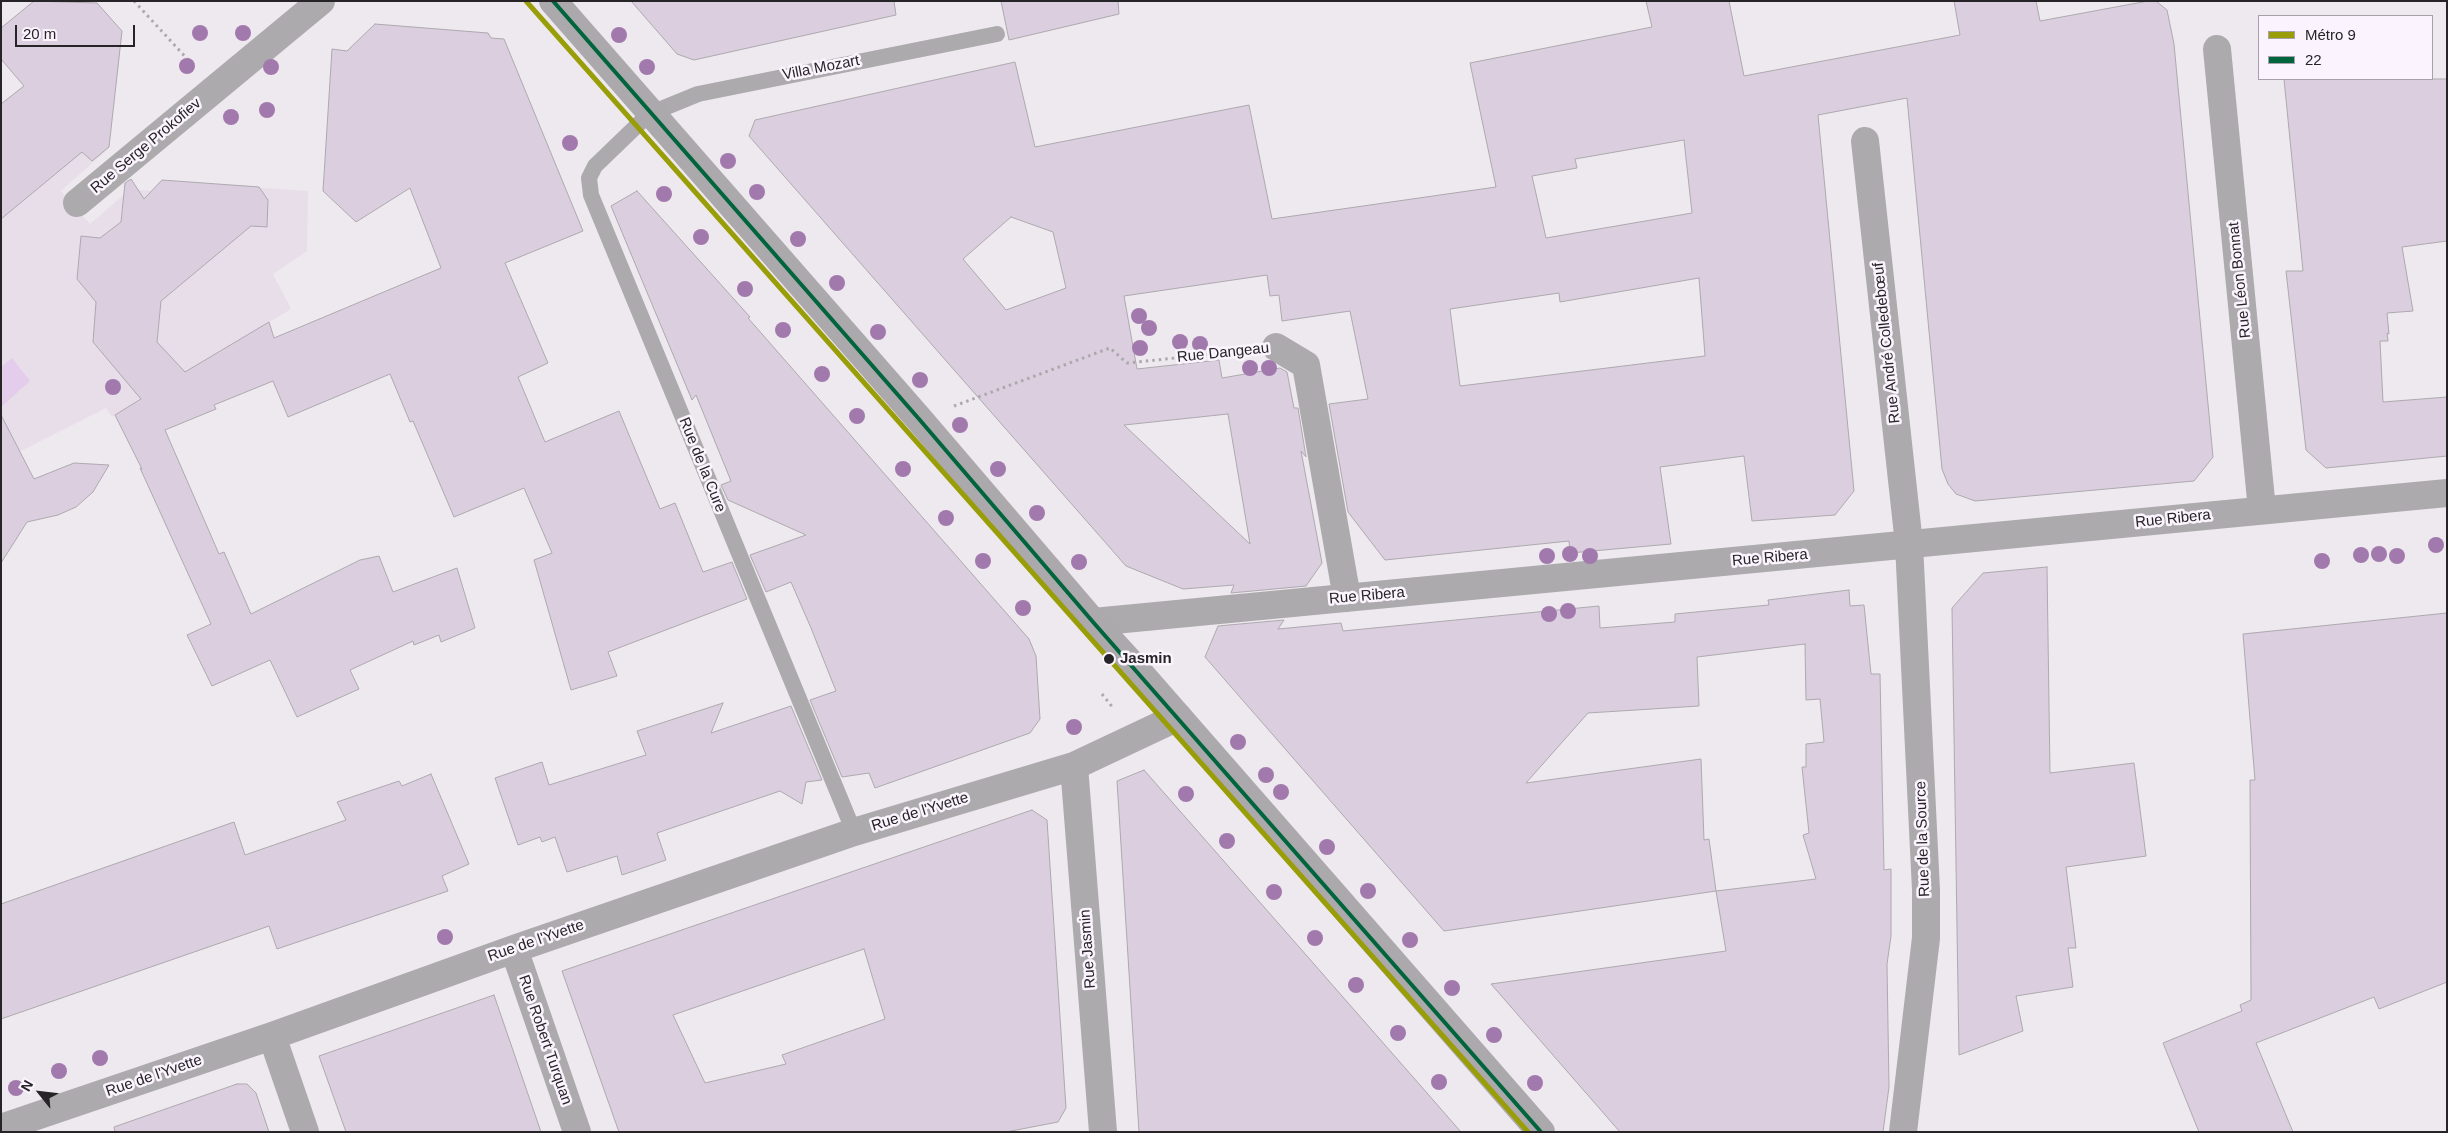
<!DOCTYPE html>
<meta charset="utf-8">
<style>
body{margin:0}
#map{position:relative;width:2448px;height:1133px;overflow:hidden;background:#ede9ee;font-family:Arial,sans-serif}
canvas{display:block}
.frame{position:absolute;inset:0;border:2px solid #272428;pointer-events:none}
.legend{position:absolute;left:2258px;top:15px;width:175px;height:65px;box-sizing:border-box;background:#fbf3fe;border:1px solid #a6a0a8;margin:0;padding:6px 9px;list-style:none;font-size:15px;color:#272428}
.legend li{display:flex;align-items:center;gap:10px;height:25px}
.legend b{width:25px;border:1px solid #a6a0a8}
.north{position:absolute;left:15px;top:1068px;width:50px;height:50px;-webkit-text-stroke:4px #fbf3fe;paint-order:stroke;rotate:299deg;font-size:14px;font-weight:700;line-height:20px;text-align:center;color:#272428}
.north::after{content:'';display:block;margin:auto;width:18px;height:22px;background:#272428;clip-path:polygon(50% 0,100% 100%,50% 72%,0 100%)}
.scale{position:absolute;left:15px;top:25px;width:120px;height:22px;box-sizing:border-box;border:2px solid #272428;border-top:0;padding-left:6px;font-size:15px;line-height:18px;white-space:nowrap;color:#272428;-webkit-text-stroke:4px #fbf3fe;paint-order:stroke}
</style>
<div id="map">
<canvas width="2448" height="1133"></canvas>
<div class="frame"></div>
<ul class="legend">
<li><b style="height:6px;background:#999e08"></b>Métro 9</li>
<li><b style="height:6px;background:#00643c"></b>22</li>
</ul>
<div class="north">N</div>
<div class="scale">20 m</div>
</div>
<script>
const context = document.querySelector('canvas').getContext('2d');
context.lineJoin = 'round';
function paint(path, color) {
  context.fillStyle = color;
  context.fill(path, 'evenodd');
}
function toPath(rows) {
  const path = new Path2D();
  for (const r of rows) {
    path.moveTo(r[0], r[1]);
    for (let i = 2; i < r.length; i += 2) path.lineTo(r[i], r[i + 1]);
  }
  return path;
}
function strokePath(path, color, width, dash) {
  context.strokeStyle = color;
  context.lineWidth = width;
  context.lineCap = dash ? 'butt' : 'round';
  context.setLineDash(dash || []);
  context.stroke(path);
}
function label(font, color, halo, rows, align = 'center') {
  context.font = font + ' Arial,sans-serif';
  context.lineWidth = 5;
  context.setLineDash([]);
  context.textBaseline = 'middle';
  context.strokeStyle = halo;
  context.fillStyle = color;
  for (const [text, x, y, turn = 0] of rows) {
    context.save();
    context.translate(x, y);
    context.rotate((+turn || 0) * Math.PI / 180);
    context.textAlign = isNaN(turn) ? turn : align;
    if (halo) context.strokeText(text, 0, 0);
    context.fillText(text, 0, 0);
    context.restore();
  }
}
const built = toPath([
 [34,1,53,2,63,13,122,31,118,70,106,81,104,100,113,112,109,148,61,191,90,224,135,185,139,190,152,191,215,185,308,191,307,251,273,274,291,309,114,416,112,417,106,408,1,461,1,104,24,85,1,59,1,28]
]);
const green = toPath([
 [12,358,30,381,1,407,1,367]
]);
const building = toPath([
 [34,1,97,3,122,31,109,147,92,161,82,152,1,219,1,104,24,86,1,59,1,28,34,1],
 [631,1,894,1,896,15,694,60,677,54,631,1],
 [1001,1,1118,1,1119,14,1009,40,1001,1],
 [1646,1,1729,1,1744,76,1960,35,1954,1,2036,1,2040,21,2148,1,2156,1,2167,10,2174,44,2213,457,2194,481,1975,501,1956,494,1948,484,1942,469,1907,98,1818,115,1854,491,1835,515,1752,521,1744,456,1660,467,1671,544,1570,553,1569,541,1385,560,1348,512,1329,404,1368,399,1350,311,1282,321,1279,295,1270,296,1267,275,1124,296,1137,369,1219,360,1222,378,1280,368,1287,372,1294,408,1298,408,1306,457,1301,451,1322,563,1306,586,1231,593,1234,585,1183,589,1126,566,749,136,755,120,1015,62,1035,147,1249,105,1272,219,1496,187,1470,63,1652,27,1646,1],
 [1684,140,1692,213,1546,238,1532,176,1577,168,1575,159,1684,140],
 [1011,217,1053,232,1066,288,1006,310,963,259,1011,217],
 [1699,278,1705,356,1460,386,1450,309,1559,293,1560,302,1699,278],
 [1228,414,1250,544,1124,425,1228,414],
 [375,24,488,33,491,38,504,39,583,231,505,263,548,363,518,377,545,442,619,411,660,509,675,503,703,572,732,562,747,599,608,652,617,676,571,690,534,560,552,553,524,488,454,517,413,421,410,422,390,374,288,417,273,381,214,405,216,409,165,430,219,554,224,552,251,614,360,560,379,556,393,592,457,568,475,628,441,642,439,635,414,645,413,641,350,670,359,689,297,717,270,660,212,686,187,635,211,624,140,468,142,469,115,415,141,399,93,342,96,302,77,279,81,236,100,238,121,222,125,183,131,179,144,199,162,180,259,187,268,200,267,227,251,226,161,301,157,342,185,372,269,322,274,338,441,268,410,188,356,222,323,191,332,49,347,51,375,24],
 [2284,79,2447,79,2447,241,2402,247,2413,311,2387,313,2389,334,2387,333,2388,341,2380,341,2383,402,2447,397,2447,456,2326,468,2306,450,2286,271,2303,271,2284,79],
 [637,191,750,317,748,318,1029,639,1036,656,1040,719,1030,733,875,788,869,773,842,777,810,700,836,691,811,628,791,582,766,592,750,555,806,535,728,500,721,485,731,481,696,395,692,400,611,206,637,191],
 [1,415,34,479,74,463,109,465,93,492,76,507,58,515,27,522,1,563,1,415],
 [2047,567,2050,773,2134,763,2146,856,2066,867,2076,948,2068,948,2073,987,2016,996,2023,1031,1959,1055,1952,608,1983,573,2047,567],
 [1849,590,1850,606,1864,605,1871,674,1880,674,1884,870,1891,869,1891,936,1887,964,1889,1087,1883,1132,1620,1132,1491,984,1726,951,1716,891,1444,931,1205,657,1218,626,1284,620,1278,629,1341,623,1343,631,1599,606,1600,628,1675,622,1675,614,1769,605,1768,600,1849,590],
 [1805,644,1806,700,1820,699,1824,742,1806,744,1806,767,1802,767,1809,833,1803,835,1816,879,1716,891,1709,839,1704,840,1701,759,1526,783,1588,713,1699,706,1697,657,1805,644],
 [2447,613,2447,982,2379,1009,2374,997,2256,1043,2293,1132,2199,1132,2163,1043,2242,1011,2240,1005,2251,1000,2250,780,2255,780,2243,634,2447,613],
 [723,703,711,733,791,706,822,780,806,782,802,804,780,791,657,833,666,860,622,875,617,856,567,872,555,837,542,842,540,837,518,845,495,778,542,762,549,785,646,755,637,731,723,703],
 [1144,770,1413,1077,1461,1132,1139,1132,1117,781,1144,770],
 [431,774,469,864,442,876,448,891,277,949,269,926,1,1019,1,904,234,822,245,855,346,820,337,802,399,781,402,786,431,774],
 [1032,810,1047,820,1066,1108,1058,1122,1006,1132,619,1132,562,971,1032,810],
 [864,949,885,1019,782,1055,786,1064,705,1083,673,1015,864,949],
 [494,995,541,1132,346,1132,319,1056,494,995],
 [237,1084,247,1084,256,1093,269,1132,115,1132,114,1127,237,1084]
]);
const path = toPath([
 [134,1,191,63],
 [954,406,1110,348,1127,363,1243,351],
 [1102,694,1114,709]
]);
const lane = toPath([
 [854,832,591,195,589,178,595,166,649,114,698,94,997,34]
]);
const street = toPath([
 [2217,49,2262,510],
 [1865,141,1909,544,1926,890,1926,938,1903,1132],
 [77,203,321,1],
 [1276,347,1306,365,1347,598],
 [1093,622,2447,493],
 [1074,766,1103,1132],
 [514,949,577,1132],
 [272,1036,305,1132],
 [1,1128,272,1036,514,949,854,832,1074,766,1178,717]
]);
const secondary = toPath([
 [553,1,919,419,1093,622,1137,670,1541,1132]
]);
const bus1 = toPath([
 [553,1,919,419,1093,622,1541,1132]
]);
const metro1 = toPath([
 [526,1,1528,1132]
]);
const trees = [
 [200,33],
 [243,33],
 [619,35],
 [187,66],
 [271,67],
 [647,67],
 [267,110],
 [231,117],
 [570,143],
 [728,161],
 [757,192],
 [664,194],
 [701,237],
 [798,239],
 [837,283],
 [745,289],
 [1139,316],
 [1149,328],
 [783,330],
 [878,332],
 [1180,342],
 [1200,344],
 [1140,348],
 [1250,368],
 [1269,368],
 [822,374],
 [920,380],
 [113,387],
 [857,416],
 [960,425],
 [903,469],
 [998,469],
 [1037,513],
 [946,518],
 [2436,545],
 [1570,554],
 [2379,554],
 [2361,555],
 [1547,556],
 [1590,556],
 [2397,556],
 [983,561],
 [2322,561],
 [1079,562],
 [1023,608],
 [1568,611],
 [1549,614],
 [1074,727],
 [1238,742],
 [1266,775],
 [1281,792],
 [1186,794],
 [1227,841],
 [1327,847],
 [1368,891],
 [1274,892],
 [445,937],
 [1315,938],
 [1410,940],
 [1356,985],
 [1452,988],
 [1398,1033],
 [1494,1035],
 [100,1058],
 [59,1071],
 [1439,1082],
 [1535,1083],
 [16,1088]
];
const markers = [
 [1109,659,6,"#272428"]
];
const streetNames = [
 ["Villa Mozart",821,68,-11],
 ["Rue Serge Prokofiev",146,146,-40],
 ["Rue Léon Bonnat",2240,280,-96],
 ["Rue André Colledebœuf",1887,343,-96],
 ["Rue Dangeau",1223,353,-6],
 ["Rue de la Cure",702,465,68],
 ["Rue Ribera",2173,519,-6],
 ["Rue Ribera",1770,558,-5],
 ["Rue Ribera",1367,596,-5],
 ["Rue de l'Yvette",920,812,-17],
 ["Rue de la Source",1923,839,-92],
 ["Rue de l'Yvette",536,941,-19],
 ["Rue Jasmin",1088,949,-94],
 ["Rue Robert Turquan",545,1040,71],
 ["Rue de l'Yvette",154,1076,-19]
];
const stopNames = [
 ["Jasmin",1120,659]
];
paint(built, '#e7deea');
paint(green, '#e4ccec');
paint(building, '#dacedf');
strokePath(building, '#ada9ae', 1);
strokePath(path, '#aca9ad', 3, [2.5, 4]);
strokePath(lane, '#acaaad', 16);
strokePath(street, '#acaaad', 28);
strokePath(secondary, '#aca9ad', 28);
strokePath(bus1, '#00643c', 4);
strokePath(metro1, '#999e08', 5);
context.fillStyle = '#a179ad';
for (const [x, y] of trees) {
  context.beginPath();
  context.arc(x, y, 8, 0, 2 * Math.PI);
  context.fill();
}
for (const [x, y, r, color] of markers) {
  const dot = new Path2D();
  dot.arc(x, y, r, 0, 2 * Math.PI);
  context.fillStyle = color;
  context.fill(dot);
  strokePath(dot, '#fbf3fe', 2);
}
label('15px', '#272428', '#fbf3fe', streetNames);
label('bold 15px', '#272428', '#fbf3fe', stopNames, 'left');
</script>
